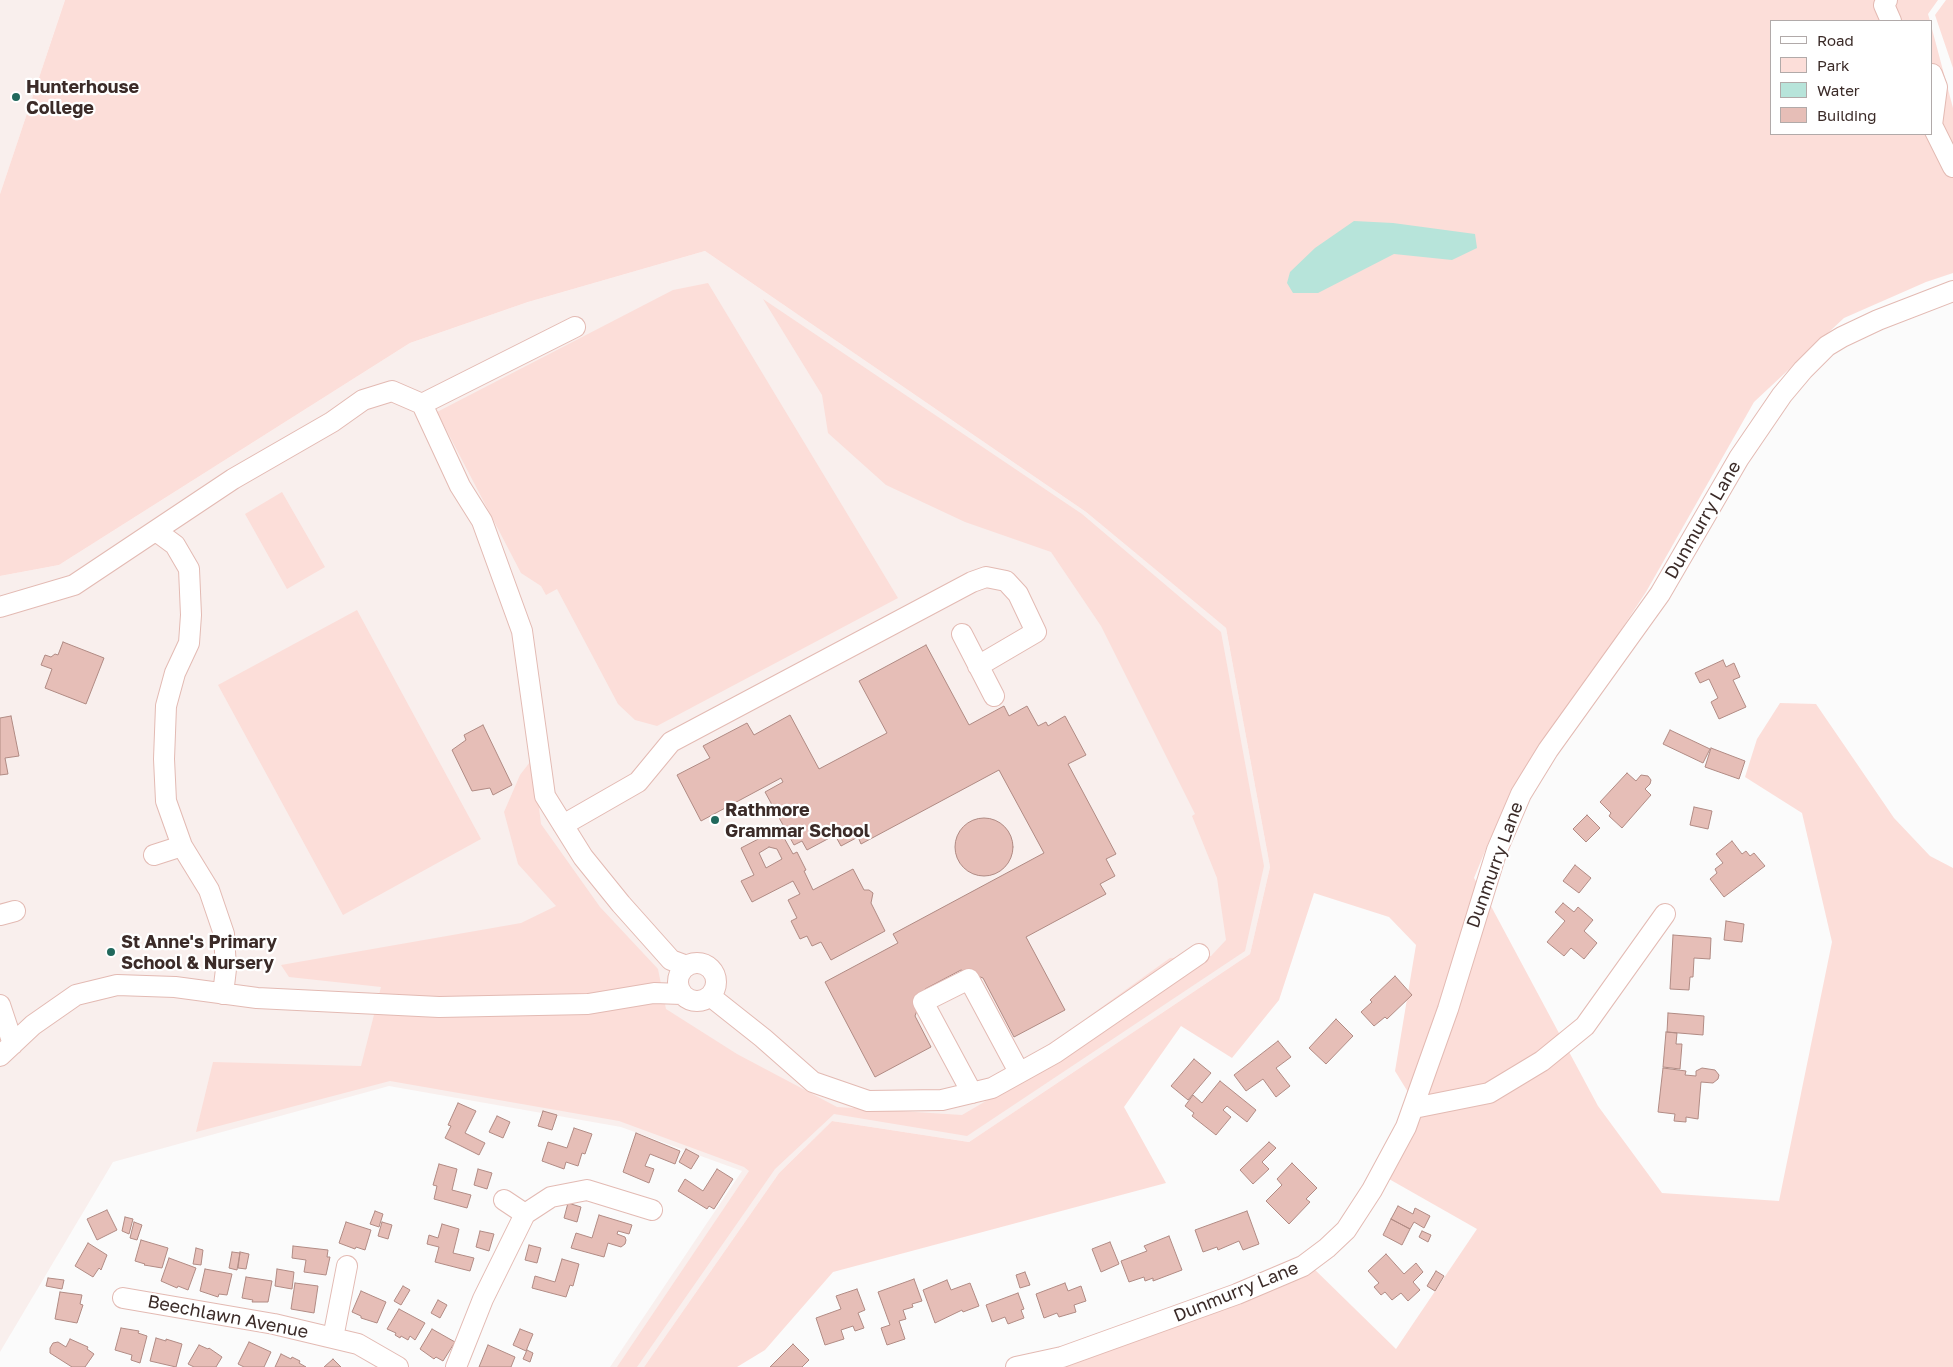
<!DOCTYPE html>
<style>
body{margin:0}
#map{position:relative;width:1953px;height:1367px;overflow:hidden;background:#fbfbfb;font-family:"Golos Text",sans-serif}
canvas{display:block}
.legend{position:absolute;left:1770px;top:20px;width:162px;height:115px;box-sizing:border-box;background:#fff;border:1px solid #b1aaa9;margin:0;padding:6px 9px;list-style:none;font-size:15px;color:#3b2b28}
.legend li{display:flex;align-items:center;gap:10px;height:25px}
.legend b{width:25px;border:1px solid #b1aaa9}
</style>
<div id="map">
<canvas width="1953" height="1367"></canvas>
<ul class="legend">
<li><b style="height:6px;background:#fff"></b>Road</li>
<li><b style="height:14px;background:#fcded9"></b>Park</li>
<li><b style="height:14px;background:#b7e4da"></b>Water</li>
<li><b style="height:14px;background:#e6beb7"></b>Building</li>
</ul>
</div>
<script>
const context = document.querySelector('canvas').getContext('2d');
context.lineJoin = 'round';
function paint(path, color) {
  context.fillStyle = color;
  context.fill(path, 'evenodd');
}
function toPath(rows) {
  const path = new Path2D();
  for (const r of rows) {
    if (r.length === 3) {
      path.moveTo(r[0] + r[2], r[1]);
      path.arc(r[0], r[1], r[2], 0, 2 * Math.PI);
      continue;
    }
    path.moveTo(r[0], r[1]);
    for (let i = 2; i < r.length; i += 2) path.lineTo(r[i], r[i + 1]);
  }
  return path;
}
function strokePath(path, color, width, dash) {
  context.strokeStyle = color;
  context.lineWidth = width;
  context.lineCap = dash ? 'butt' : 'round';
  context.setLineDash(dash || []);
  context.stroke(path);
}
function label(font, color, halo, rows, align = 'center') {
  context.font = font + ' "Golos Text",sans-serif';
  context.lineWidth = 4.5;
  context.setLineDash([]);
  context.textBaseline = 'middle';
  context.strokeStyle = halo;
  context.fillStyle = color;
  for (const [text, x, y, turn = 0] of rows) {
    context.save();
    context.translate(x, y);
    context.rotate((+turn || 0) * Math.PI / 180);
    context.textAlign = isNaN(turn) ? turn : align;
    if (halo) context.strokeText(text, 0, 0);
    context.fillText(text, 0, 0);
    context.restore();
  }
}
const built = toPath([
 [0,0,65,0,0,194],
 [705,251,1086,512,1226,628,1270,867,1250,954,969,1142,832,1121,779,1173,644,1367,610,1367,742,1171,621,1127,389,1086,113,1162,0,1352,0,576,59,565,410,343,528,302]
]);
const green = toPath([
 [65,0,1938,0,1928,14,1930,21,1772,21,1772,134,1932,134,1932,29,1953,108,1953,273,1926,282,1844,318,1754,402,1646,592,1515,791,1490,839,1474,878,1492,908,1598,1106,1662,1193,1779,1201,1832,942,1802,813,1745,777,1757,739,1780,703,1816,704,1894,818,1930,856,1953,868,1953,1367,1016,1367,1308,1263,1396,1349,1477,1229,1389,1179,1419,1110,1395,1071,1416,945,1389,917,1314,893,1279,1000,1232,1058,1181,1026,1124,1107,1166,1183,833,1272,765,1350,737,1367,644,1367,779,1173,832,1121,969,1142,1250,954,1270,867,1226,628,1086,512,705,251,528,302,410,343,59,565,0,576,0,194],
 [1946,0,1953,0,1953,68,1935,15],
 [708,283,898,598,657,726,635,720,618,704,557,589,546,595,541,586,521,573,437,412,673,290],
 [763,299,1082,514,1221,632,1264,866,1245,951,967,1136,834,1114,775,1169,637,1367,617,1367,749,1171,744,1167,619,1121,390,1081,196,1132,213,1062,361,1066,381,987,289,977,281,965,521,923,556,906,518,864,504,812,520,775,533,758,541,824,600,907,658,969,666,1009,737,1054,837,1107,962,1115,1051,1063,1088,1017,1170,958,1211,956,1226,940,1217,878,1192,816,1195,814,1101,626,1051,552,965,522,886,485,828,433,822,395],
 [282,492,325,567,287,589,245,514],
 [357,610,481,839,343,915,218,685]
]);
const water = toPath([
 [1354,221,1393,223,1475,234,1477,248,1452,260,1394,254,1318,293,1293,293,1287,283,1290,272,1315,248]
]);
const building = toPath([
 [63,642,104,658,86,704,45,688,52,669,41,665,45,655,51,657,55,654,58,655,63,642],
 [926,645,969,725,1004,706,1009,716,1027,706,1038,726,1046,722,1048,726,1065,716,1086,755,1068,764,1116,854,1106,859,1115,876,1100,884,1106,894,1026,937,1065,1010,1014,1037,983,978,961,970,925,989,915,1016,931,1047,875,1077,825,982,898,943,893,934,1044,853,999,770,861,844,858,837,841,846,835,835,807,850,802,841,794,845,765,792,783,782,781,778,701,821,677,775,710,758,703,746,747,723,754,735,790,715,819,769,887,733,859,681,926,645],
 [1723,660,1726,667,1734,663,1740,677,1733,680,1746,707,1719,719,1711,702,1718,698,1709,679,1700,683,1695,673,1723,660],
 [11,716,19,756,5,758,8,774,0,775,0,718,11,716],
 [483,725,512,785,493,795,490,788,472,791,452,750,466,740,464,735,483,725],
 [1670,730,1710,749,1703,763,1663,744,1670,730],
 [1711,748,1745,761,1739,779,1705,767,1711,748],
 [1627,773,1636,781,1641,775,1648,776,1651,780,1650,784,1645,789,1651,795,1622,828,1609,816,1611,813,1600,802,1627,773],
 [1694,807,1712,811,1708,829,1690,825,1694,807],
 [1587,815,1600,828,1586,842,1573,829,1587,815],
 [984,847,29],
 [768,834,778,834,783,836,793,854,797,852,806,870,804,871,813,890,853,869,864,890,869,890,873,893,871,903,885,931,831,960,821,942,812,946,807,936,800,939,791,921,797,918,788,900,800,894,793,881,752,902,741,881,754,875,741,848,768,834],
 [769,847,777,849,782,859,766,868,759,853,769,847],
 [1732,841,1742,854,1746,851,1750,856,1754,853,1765,866,1724,897,1710,879,1717,873,1715,869,1723,863,1716,854,1732,841],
 [1575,865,1591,878,1579,893,1563,881,1575,865],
 [1563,903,1574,912,1578,907,1593,920,1584,931,1597,943,1584,959,1571,948,1564,956,1547,942,1565,921,1555,912,1563,903],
 [1726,921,1744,924,1742,942,1724,940,1726,921],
 [1673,935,1711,938,1710,959,1694,958,1693,977,1690,977,1689,990,1670,989,1673,935],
 [1395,976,1412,995,1387,1019,1385,1017,1374,1026,1361,1012,1372,1002,1370,1000,1395,976],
 [1668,1013,1704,1016,1703,1035,1667,1032,1668,1013],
 [1336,1019,1353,1036,1326,1064,1309,1048,1336,1019],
 [1666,1032,1677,1033,1676,1044,1682,1044,1680,1069,1663,1067,1666,1032],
 [1278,1041,1291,1057,1276,1068,1290,1086,1276,1097,1263,1079,1246,1091,1234,1075,1278,1041],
 [1194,1059,1211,1073,1188,1100,1171,1086,1194,1059],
 [1663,1068,1686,1071,1685,1075,1696,1076,1696,1071,1702,1068,1715,1070,1719,1075,1718,1079,1713,1083,1701,1082,1698,1119,1686,1117,1686,1122,1674,1121,1675,1114,1658,1112,1663,1068],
 [1220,1081,1256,1110,1247,1122,1227,1106,1223,1110,1231,1117,1216,1135,1192,1116,1194,1113,1185,1106,1193,1095,1202,1103,1220,1081],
 [458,1103,476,1111,465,1133,485,1143,479,1155,445,1138,451,1126,448,1125,458,1103],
 [543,1111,557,1115,552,1130,538,1126,543,1111],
 [497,1116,510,1122,503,1138,489,1132,497,1116],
 [574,1128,592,1134,585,1154,582,1153,578,1166,566,1162,564,1169,542,1161,548,1142,567,1148,574,1128],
 [636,1133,680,1151,675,1164,650,1154,645,1166,654,1169,649,1183,623,1172,636,1133],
 [1269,1142,1276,1148,1262,1162,1269,1169,1253,1184,1240,1170,1269,1142],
 [686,1149,699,1156,691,1169,679,1162,686,1149],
 [1292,1163,1317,1188,1306,1199,1310,1202,1289,1224,1266,1201,1282,1185,1277,1179,1292,1163],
 [439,1164,457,1169,452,1190,471,1195,467,1208,434,1199,437,1186,433,1185,439,1164],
 [478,1169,492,1173,487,1189,474,1185,478,1169],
 [717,1169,733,1179,714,1209,709,1206,707,1209,678,1191,685,1179,703,1191,717,1169],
 [568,1203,581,1207,577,1222,564,1218,568,1203],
 [1398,1206,1413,1214,1415,1208,1430,1216,1424,1228,1414,1222,1410,1229,1391,1219,1398,1206],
 [107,1210,117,1230,97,1240,87,1219,107,1210],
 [375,1211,383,1214,379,1227,370,1224,375,1211],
 [1247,1211,1259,1244,1243,1250,1239,1241,1218,1250,1217,1247,1203,1252,1195,1230,1247,1211],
 [599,1215,632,1225,629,1234,618,1231,617,1234,625,1237,626,1240,625,1244,621,1247,608,1243,604,1257,571,1248,576,1233,592,1238,599,1215],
 [125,1217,133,1219,129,1234,122,1231,125,1217],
 [1391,1219,1410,1229,1402,1245,1383,1235,1391,1219],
 [134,1222,142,1225,137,1240,130,1238,134,1222],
 [346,1222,371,1230,365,1250,356,1247,355,1249,339,1243,346,1222],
 [382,1222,392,1225,388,1239,378,1236,382,1222],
 [442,1224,459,1229,453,1253,474,1258,470,1271,435,1262,439,1247,427,1244,429,1235,438,1238,442,1224],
 [480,1231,494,1234,489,1251,476,1247,480,1231],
 [1422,1231,1431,1235,1428,1242,1419,1237,1422,1231],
 [1169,1236,1182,1270,1153,1281,1153,1278,1145,1281,1144,1277,1129,1282,1121,1261,1147,1251,1144,1246,1169,1236],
 [141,1240,168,1248,162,1268,144,1265,145,1264,135,1261,141,1240],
 [1110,1242,1119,1264,1101,1272,1092,1249,1110,1242],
 [88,1243,107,1255,101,1270,99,1268,93,1277,75,1266,88,1243],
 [529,1245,541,1248,537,1263,525,1260,529,1245],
 [293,1246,328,1250,327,1257,330,1257,326,1275,304,1272,306,1260,292,1258,293,1246],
 [196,1248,203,1250,201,1265,193,1264,196,1248],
 [232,1252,240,1253,237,1270,229,1268,232,1252],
 [240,1252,249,1254,246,1269,238,1268,240,1252],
 [1386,1254,1404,1274,1416,1263,1423,1272,1413,1282,1420,1290,1408,1301,1401,1293,1392,1300,1385,1292,1381,1295,1374,1287,1379,1283,1368,1271,1386,1254],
 [169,1258,196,1268,188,1290,178,1286,177,1288,161,1281,169,1258],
 [562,1259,579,1264,573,1286,570,1285,566,1297,532,1288,535,1276,555,1282,562,1259],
 [205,1269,232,1274,227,1295,219,1294,218,1297,200,1291,205,1269],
 [277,1269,294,1272,292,1289,275,1286,277,1269],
 [1436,1271,1444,1276,1435,1291,1427,1286,1436,1271],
 [1025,1272,1030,1285,1020,1288,1016,1275,1025,1272],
 [246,1277,272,1281,268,1302,252,1302,253,1300,242,1298,246,1277],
 [48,1278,64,1280,62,1289,46,1286,48,1278],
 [914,1279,922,1301,912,1304,913,1307,903,1310,906,1319,899,1321,905,1339,887,1345,881,1328,890,1325,878,1292,914,1279],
 [947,1280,951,1290,970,1283,979,1306,963,1312,962,1310,935,1323,923,1290,947,1280],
 [295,1283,318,1286,314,1313,291,1309,295,1283],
 [1065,1283,1068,1291,1081,1286,1086,1301,1074,1305,1076,1312,1059,1317,1057,1313,1044,1318,1036,1294,1065,1283],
 [403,1286,410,1290,401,1305,394,1301,403,1286],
 [857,1289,865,1310,858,1313,864,1328,855,1331,853,1326,841,1330,844,1339,825,1345,816,1318,841,1309,836,1296,857,1289],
 [361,1291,386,1302,377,1323,361,1318,361,1316,352,1312,361,1291],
 [60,1292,82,1295,80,1304,83,1305,77,1323,55,1319,60,1292],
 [1018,1293,1024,1309,1021,1310,1024,1318,1008,1324,1005,1317,992,1322,986,1305,1018,1293],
 [438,1300,447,1305,440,1318,431,1313,438,1300],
 [399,1309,425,1323,415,1340,410,1336,408,1340,401,1336,400,1338,395,1335,396,1333,387,1329,399,1309],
 [121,1328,139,1331,138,1333,147,1336,140,1363,131,1360,132,1355,115,1350,121,1328],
 [432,1329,455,1342,443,1361,436,1357,434,1359,420,1349,432,1329],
 [520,1329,533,1334,526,1351,513,1345,520,1329],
 [156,1338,166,1341,166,1339,182,1344,176,1367,150,1361,156,1338],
 [70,1339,88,1347,87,1349,94,1354,85,1367,72,1367,50,1353,50,1348,53,1343,58,1342,66,1347,70,1339],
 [249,1342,271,1352,264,1367,244,1367,238,1364,249,1342],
 [793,1344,809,1360,802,1367,770,1367,793,1344],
 [199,1345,208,1349,209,1348,222,1357,216,1367,194,1367,188,1364,199,1345],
 [488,1345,515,1357,511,1367,479,1367,488,1345],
 [527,1350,533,1353,530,1362,523,1359,527,1350],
 [281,1354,291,1359,292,1357,300,1361,299,1363,306,1367,275,1367,281,1354],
 [333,1359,341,1367,324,1367,333,1359]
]);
const minor = toPath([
 [1887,0,1884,5,1891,21],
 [1932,74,1937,87,1932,125,1953,167],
 [422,404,575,327],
 [156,531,175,545,189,569,191,615,189,643,175,673,166,706,164,759,166,801,182,846,209,890,224,934,226,969,223,994],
 [0,607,74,585,233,479,332,422,363,400,392,391,422,404,460,486,482,521,522,631,545,796,583,857,621,904,671,960,687,966],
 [962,634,994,696],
 [563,825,638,782,671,742,972,582,986,577,1006,581,1018,594,1036,632,978,666],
 [154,855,182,846],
 [0,915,15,911],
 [697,982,19],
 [710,996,763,1038,813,1082,868,1101,942,1100,992,1088,1055,1053,1199,954],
 [0,1005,13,1044],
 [0,1056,33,1025,76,995,117,985,175,987,257,998,439,1007,588,1004,654,993,682,994],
 [972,1093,923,1002,969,979,1019,1072],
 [1414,1108,1489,1093,1542,1061,1585,1026,1665,914],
 [504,1200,525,1214],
 [123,1298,274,1324,358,1344,398,1367],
 [333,1338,347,1266],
 [456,1367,483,1299,525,1214,551,1197,587,1190,652,1210],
 [1016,1367,1062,1357,1237,1294,1303,1266,1327,1248,1346,1230,1372,1190,1406,1127,1448,1009,1497,850,1521,794,1548,750,1660,594,1739,458,1782,395,1803,370,1827,346,1842,337,1878,320,1953,291]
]);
const markers = [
 [16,97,5,"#21685c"],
 [715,820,5,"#21685c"],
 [111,952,5,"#21685c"]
];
const poiNames = [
 ["Hunterhouse",26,87],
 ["College",26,108],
 ["Rathmore",725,810],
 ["Grammar School",725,831],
 ["St Anne's Primary",121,942],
 ["School & Nursery",121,963]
];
const streetNames = [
 ["Dunmurry Lane",1703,520,-60],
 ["Dunmurry Lane",1495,865,-70],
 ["Dunmurry Lane",1236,1292,-22],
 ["Beechlawn Avenue",228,1317,11]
];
paint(built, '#f9efed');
paint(green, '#fcded9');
paint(water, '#b7e4da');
paint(building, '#e6beb7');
strokePath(building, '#b18b84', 1);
strokePath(minor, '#e3bab3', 22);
strokePath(minor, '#fff', 20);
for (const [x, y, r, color] of markers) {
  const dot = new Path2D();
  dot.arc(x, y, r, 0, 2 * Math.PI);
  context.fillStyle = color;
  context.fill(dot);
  strokePath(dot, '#fff', 2);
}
label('bold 18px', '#3b2b28', '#fff', poiNames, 'left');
label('18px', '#3b2b28', '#fff', streetNames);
</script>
